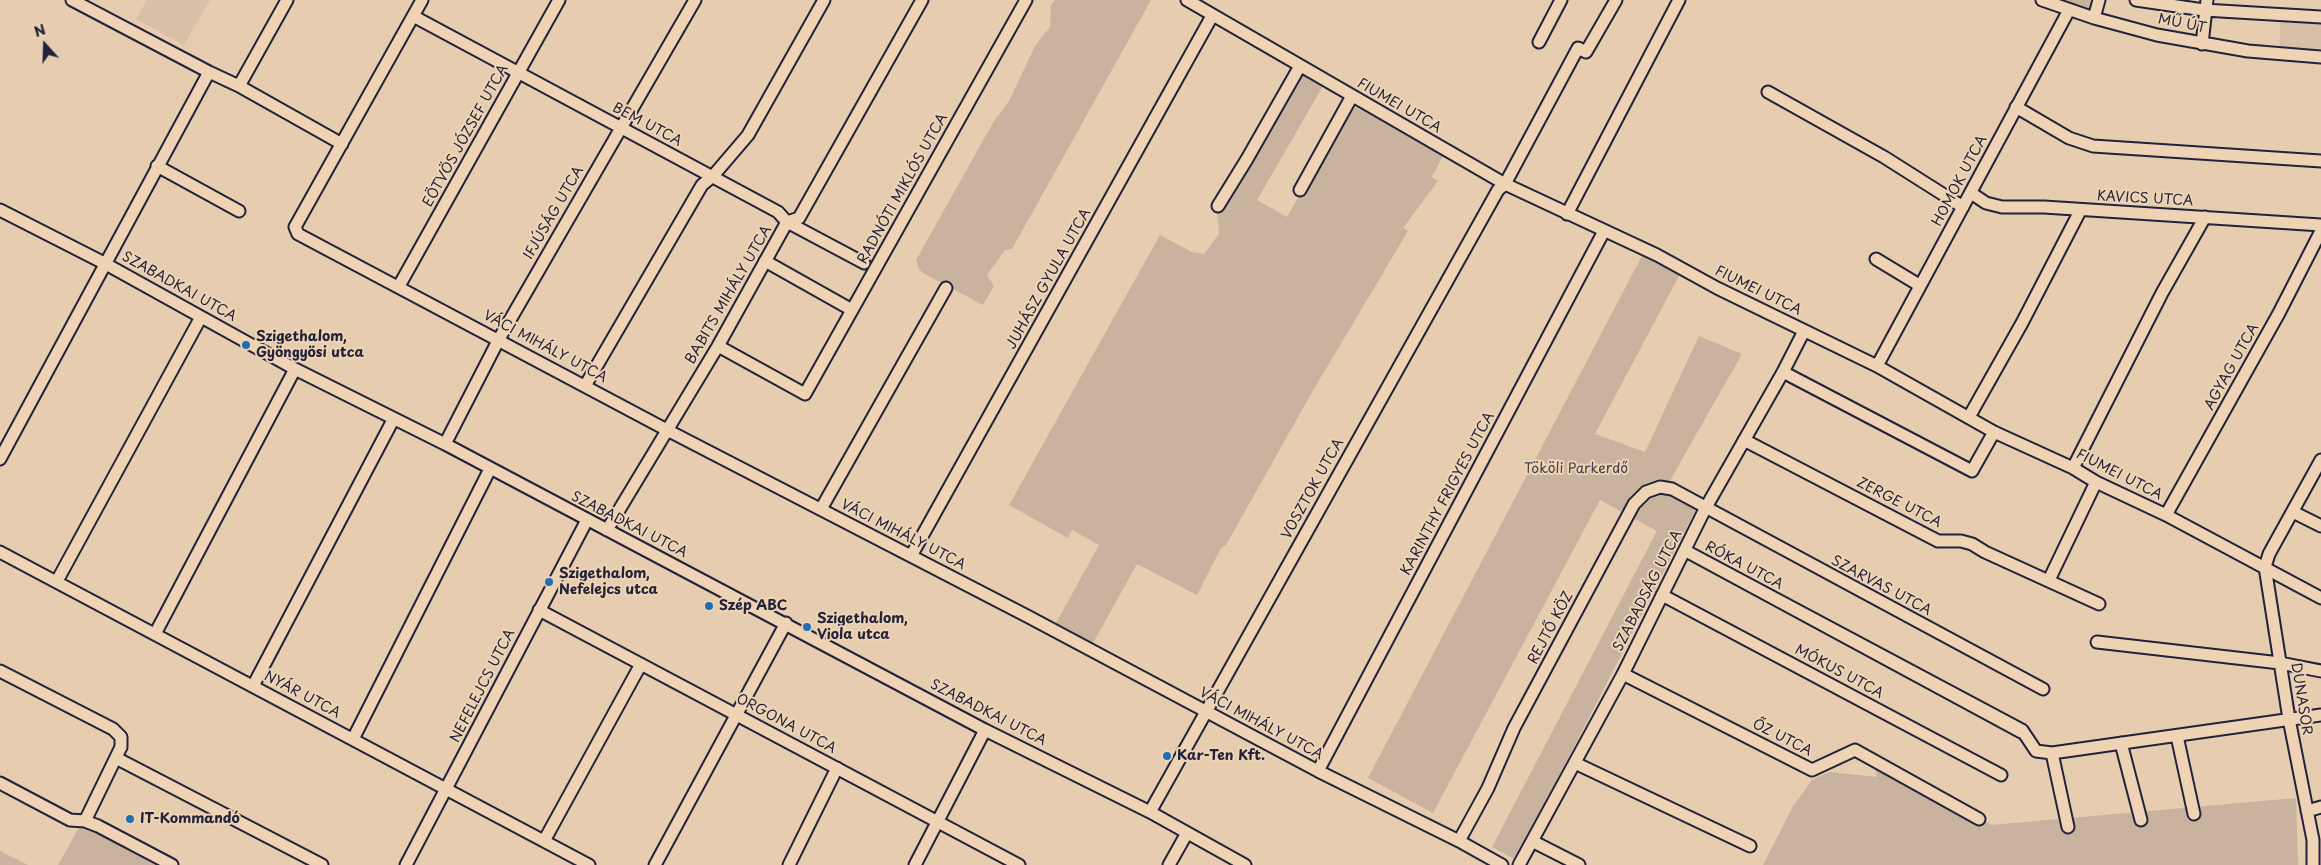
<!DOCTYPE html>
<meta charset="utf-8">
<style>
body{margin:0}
#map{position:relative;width:2321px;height:865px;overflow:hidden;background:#e6cdb0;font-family:"Playpen Sans",sans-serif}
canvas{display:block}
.north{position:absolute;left:20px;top:20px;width:50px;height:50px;-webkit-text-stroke:4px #eed4b5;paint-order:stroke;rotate:340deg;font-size:14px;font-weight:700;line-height:20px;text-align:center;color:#22223b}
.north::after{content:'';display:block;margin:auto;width:18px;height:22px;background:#22223b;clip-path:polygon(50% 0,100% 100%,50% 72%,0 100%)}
</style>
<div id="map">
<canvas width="2321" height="865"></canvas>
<div class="north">N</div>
</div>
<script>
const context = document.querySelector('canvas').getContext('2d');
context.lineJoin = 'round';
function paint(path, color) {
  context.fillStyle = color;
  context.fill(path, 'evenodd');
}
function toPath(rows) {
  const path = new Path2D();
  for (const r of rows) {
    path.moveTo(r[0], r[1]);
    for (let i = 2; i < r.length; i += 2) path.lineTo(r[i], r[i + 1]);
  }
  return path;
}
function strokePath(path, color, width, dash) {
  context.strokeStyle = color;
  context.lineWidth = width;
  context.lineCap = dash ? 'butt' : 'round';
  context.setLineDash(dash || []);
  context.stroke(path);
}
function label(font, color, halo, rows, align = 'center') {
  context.font = font + ' "Playpen Sans",sans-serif';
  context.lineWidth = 4;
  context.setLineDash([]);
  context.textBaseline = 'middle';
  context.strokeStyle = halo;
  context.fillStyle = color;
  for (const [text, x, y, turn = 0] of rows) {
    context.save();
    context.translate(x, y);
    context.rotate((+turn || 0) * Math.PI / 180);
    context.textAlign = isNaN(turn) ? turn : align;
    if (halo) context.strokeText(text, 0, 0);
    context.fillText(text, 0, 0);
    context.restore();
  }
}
const built = toPath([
 [147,0,210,0,184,45,136,19],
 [2281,16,2321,19,2321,52,2279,48]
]);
const green = toPath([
 [1055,0,1151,0,1012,249,1005,250,987,275,994,286,983,305,923,273,919,269,916,260,994,121,1009,101,1035,46,1050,27,1051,5],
 [2042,0,2090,0,2092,4,2089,12],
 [1298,72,1323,86,1257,200,1287,217,1351,104,1443,156,1432,177,1438,181,1403,228,1408,231,1311,394,1226,545,1221,548,1197,595,1137,564,1092,645,1055,625,1099,545,1072,530,1068,538,1009,505,1160,235,1192,252,1204,254,1219,234,1217,212,1256,149],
 [1643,254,1680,274,1595,434,1645,452,1699,336,1742,354,1664,491,1696,509,1516,860,1492,847,1657,531,1600,500,1433,813,1368,778],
 [1873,758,1938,789,1991,825,2296,798,2298,865,1763,865,1792,808,1812,780,1829,772,1877,777],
 [81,824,158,865,58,865],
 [0,851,28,865,0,865]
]);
const minor = toPath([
 [72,0,209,72,239,86,342,144],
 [422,0,295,227,298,234,667,430,1027,616,1318,771,1459,841,1502,865],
 [1187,0,1505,184,1657,255,1717,288,1877,366,1994,432,2073,468,2096,482,2166,515,2321,598],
 [2042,0,2094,18,2157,35,2248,51,2321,57],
 [2136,0,2204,10,2321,17],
 [413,16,778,212,787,222,864,263],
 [2094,18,2099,0],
 [1539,42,1561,0],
 [2202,44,2207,0],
 [239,86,287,0],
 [1768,92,1884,157,1963,207],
 [2016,107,2069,138,2093,146,2321,161],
 [157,166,239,211],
 [1300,190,1352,96],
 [1971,193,1986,203,2002,207,2044,207,2321,225],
 [1218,206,1247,159,1300,66],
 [0,210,104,263,295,369,445,444,985,730,1150,812,1245,865],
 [1567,214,1679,0],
 [1876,259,1919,285],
 [765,261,852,310],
 [399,286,559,0],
 [718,346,805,394,1026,0],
 [1877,366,2069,10],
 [1783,372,1972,471,1994,432],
 [585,386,702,185,713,176,748,135,824,0],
 [1969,417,2022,323,2080,211],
 [1744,440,1938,541,1961,541,1972,544,1985,552,2099,604],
 [445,444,499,339,695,0],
 [0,459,209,72],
 [2073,468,2162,293,2205,217],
 [821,509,946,288],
 [2293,512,2321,526],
 [2166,515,2279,313,2321,231],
 [607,530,718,346,787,222,799,218,922,0],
 [0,552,589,865],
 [911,556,1212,16],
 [2049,580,2096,482],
 [57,581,201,317],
 [1662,595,2001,775],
 [539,610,1019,865],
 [155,634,295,369],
 [2097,642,2280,663,2321,671],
 [0,671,113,729,121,737,121,747,85,821],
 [1623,674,1812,770,1855,750,1979,819],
 [253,686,393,420],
 [2021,732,1686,551,2022,730,2036,751,2052,753,2321,715],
 [2177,736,2194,814],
 [353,739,490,469],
 [2121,743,2141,820],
 [2052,753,2068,827],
 [116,758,322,865],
 [1575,763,1750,846],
 [1318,771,1604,231],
 [0,783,70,820,85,821,98,826,172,865],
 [2307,811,2321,807],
 [1150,812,1498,190,1505,184,1578,48,1586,52,1616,0],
 [544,841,641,664],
 [1459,841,1488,788,1514,728,1634,504,1646,492,1660,487,1672,489,2043,689],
 [1532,841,1579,865],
 [406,865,587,520],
 [655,865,786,623],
 [789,865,837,768],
 [915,865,985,730],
 [1169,865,1187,833],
 [1519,865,1623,674,1705,509,1783,372,1804,331],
 [2313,865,2313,840,2289,719,2265,567,2269,554,2321,460]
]);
const markers = [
 [246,345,5,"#1f6fb2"],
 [549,582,5,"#1f6fb2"],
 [709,606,5,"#1f6fb2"],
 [807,627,5,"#1f6fb2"],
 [1167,756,5,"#1f6fb2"],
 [130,819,5,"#1f6fb2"]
];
const streetNames = [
 ["MŰ ÚT",2182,24,11],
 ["FIUMEI UTCA",1399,106,30],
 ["BEM UTCA",647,125,28],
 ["EÖTVÖS JÓZSEF UTCA",466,136,-61],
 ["HOMOK UTCA",1960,181,-62],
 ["RADNÓTI MIKLÓS UTCA",903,189,-61],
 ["KAVICS UTCA",2145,199,3],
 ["IFJÚSÁG UTCA",554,213,-60],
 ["JUHÁSZ GYULA UTCA",1049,279,-61],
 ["SZABADKAI UTCA",179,287,29],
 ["FIUMEI UTCA",1758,291,26],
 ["BABITS MIHÁLY UTCA",729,295,-60],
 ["VÁCI MIHÁLY UTCA",545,347,28],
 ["AGYAG UTCA",2232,367,-61],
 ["FIUMEI UTCA",2119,475,27],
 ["VOSZTOK UTCA",1313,489,-61],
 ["KARINTHY FRIGYES UTCA",1448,494,-62],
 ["ZERGE UTCA",1899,503,27],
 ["SZABADKAI UTCA",629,525,27],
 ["VÁCI MIHÁLY UTCA",903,535,27],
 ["RÓKA UTCA",1744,566,28],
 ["SZARVAS UTCA",1881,586,28],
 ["SZABADSÁG UTCA",1648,591,-63],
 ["REJTŐ KÖZ",1551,628,-62],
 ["MÓKUS UTCA",1839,672,28],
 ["NEFELEJCS UTCA",483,686,-63],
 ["NYÁR UTCA",302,695,28],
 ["DUNASOR",2301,699,81],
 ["SZABADKAI UTCA",988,713,27],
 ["ORGONA UTCA",786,724,28],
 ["VÁCI MIHÁLY UTCA",1261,724,28],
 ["ŐZ UTCA",1782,738,27]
];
const poiNames = [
 ["Szigethalom,",256,337],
 ["Gyöngyösi utca",256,353],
 ["Szigethalom,",559,574],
 ["Nefelejcs utca",559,590],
 ["Szép ABC",719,606],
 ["Szigethalom,",817,619],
 ["Viola utca",817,635],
 ["Kar-Ten Kft.",1177,756],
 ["IT-Kommandó",140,819]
];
const parkNames = [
 ["Tököli Parkerdő",1576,469]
];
paint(built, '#d7c0a7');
paint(green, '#c9b39f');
strokePath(minor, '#22223b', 15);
strokePath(minor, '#eed4b5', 11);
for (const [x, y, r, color] of markers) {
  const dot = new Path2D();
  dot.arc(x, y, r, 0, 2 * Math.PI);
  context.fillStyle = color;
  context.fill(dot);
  strokePath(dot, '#eed4b5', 2);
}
label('14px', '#22223b', '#eed4b5', streetNames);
label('bold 14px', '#22223b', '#eed4b5', poiNames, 'left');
label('14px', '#433f4f', '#eed4b5', parkNames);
</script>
